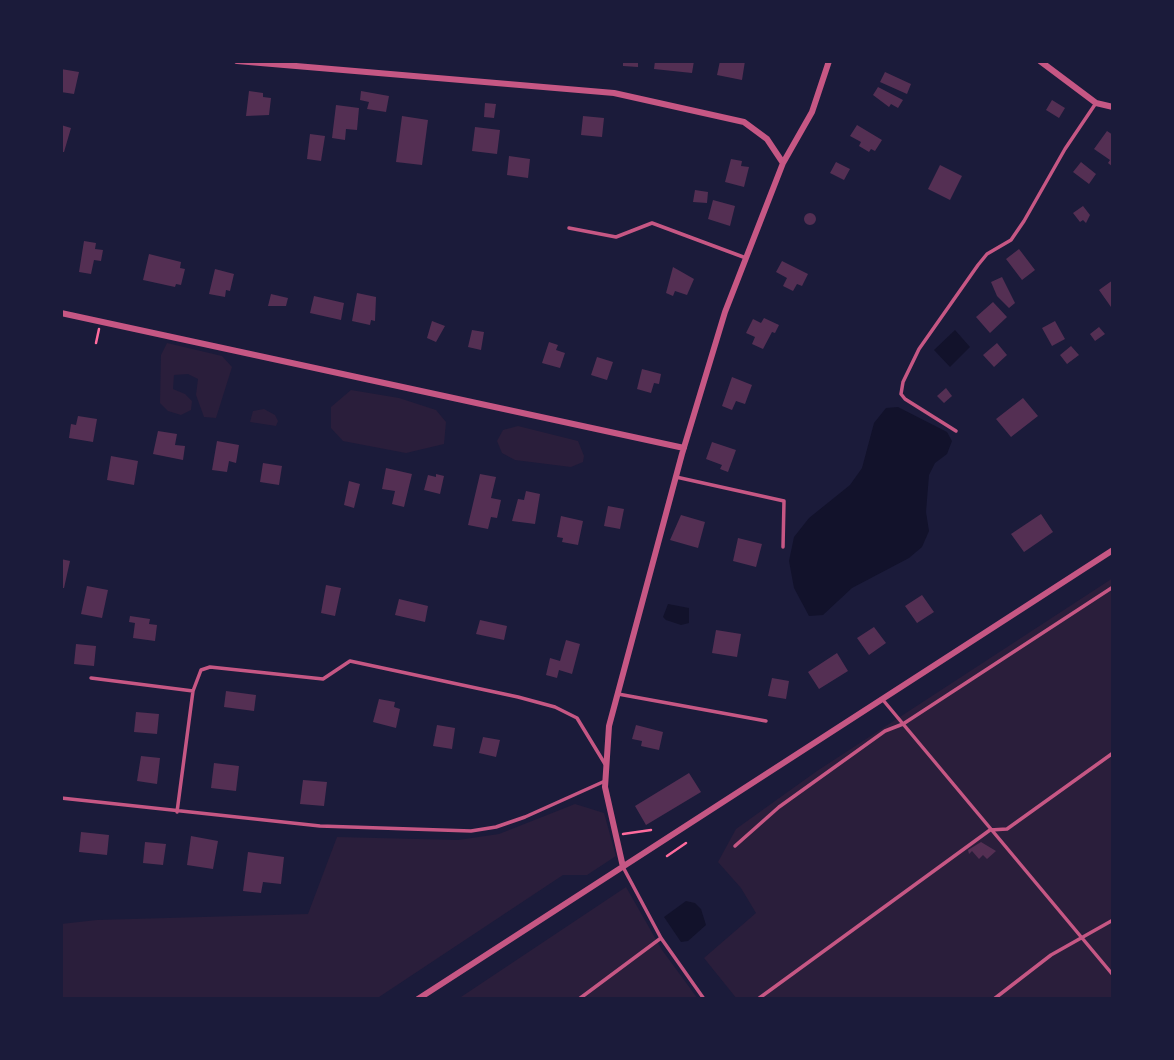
<!DOCTYPE html>
<style>
body{margin:0}
#map{position:relative;width:1174px;height:1060px;overflow:hidden;background:#1b1b3a;font-family:"Exo 2",sans-serif}
canvas{display:block}
.frame{position:absolute;inset:0;border:63px solid #1b1b3a;pointer-events:none}
</style>
<div id="map">
<canvas width="1174" height="1060"></canvas>
<div class="frame"></div>
</div>
<script>
const context = document.querySelector('canvas').getContext('2d');
context.lineJoin = 'round';
function paint(path, color) {
  context.fillStyle = color;
  context.fill(path, 'evenodd');
}
function toPath(rows) {
  const path = new Path2D();
  for (const r of rows) {
    if (r.length === 3) {
      path.moveTo(r[0] + r[2], r[1]);
      path.arc(r[0], r[1], r[2], 0, 2 * Math.PI);
      continue;
    }
    path.moveTo(r[0], r[1]);
    for (let i = 2; i < r.length; i += 2) path.lineTo(r[i], r[i + 1]);
  }
  return path;
}
function strokePath(path, color, width, dash) {
  context.strokeStyle = color;
  context.lineWidth = width;
  context.lineCap = dash ? 'butt' : 'round';
  context.setLineDash(dash || []);
  context.stroke(path);
}
const green = toPath([
 [167,343,222,356,232,367,216,418,204,417,196,395,198,379,188,374,174,375,173,389,185,394,192,401,191,410,181,415,168,411,160,403,161,355],
 [351,390,399,398,436,410,446,422,444,444,406,453,343,441,331,428,331,407],
 [264,409,275,415,278,421,276,426,250,422,253,411],
 [518,426,578,441,584,456,583,462,571,467,515,460,502,453,497,441,503,430],
 [1113,578,1113,999,737,999,704,958,756,913,741,888,718,862,736,829,817,771],
 [575,804,604,813,616,856,587,875,563,875,376,999,61,999,61,924,97,920,308,914,337,837,458,840,499,834],
 [626,887,662,950,698,999,458,999]
]);
const water = toPath([
 [955,330,970,347,950,367,934,350],
 [898,407,947,432,952,441,947,454,935,463,929,475,926,512,929,531,922,547,909,558,852,588,823,615,809,616,794,588,789,561,794,537,809,518,850,485,862,468,874,423,886,408],
 [668,604,689,608,689,623,681,625,666,620,663,617],
 [686,901,695,903,701,909,706,925,688,941,681,942,664,917]
]);
const building = toPath([
 [623,61,638,61,638,67,623,66],
 [655,61,694,61,692,73,654,69],
 [720,61,745,61,742,80,717,75],
 [61,69,79,72,74,94,61,92],
 [885,72,911,84,907,94,880,82],
 [878,87,903,100,898,108,891,104,889,107,873,95],
 [249,91,263,93,263,97,271,98,269,115,246,116],
 [361,91,389,96,386,112,367,109,369,102,360,100],
 [1052,100,1065,108,1059,118,1046,110],
 [485,103,496,104,494,118,484,117],
 [336,105,359,108,357,130,346,129,345,140,332,138],
 [402,116,428,120,422,165,396,162],
 [583,116,604,118,602,137,581,135],
 [61,125,71,128,64,152,61,152],
 [857,125,882,140,875,151,871,149,869,152,859,146,861,142,850,136],
 [475,127,500,130,497,154,472,151],
 [1107,131,1113,135,1113,167,1108,163,1110,160,1094,149],
 [310,134,325,136,321,161,307,159],
 [509,156,530,159,528,178,507,175],
 [731,159,742,161,741,166,749,167,744,187,725,182],
 [836,162,850,169,844,180,830,173],
 [1081,162,1096,174,1089,184,1073,172],
 [940,165,962,176,950,200,928,189],
 [695,190,708,192,707,203,693,202],
 [713,200,735,206,730,226,708,219],
 [1083,206,1090,215,1086,223,1083,220,1080,222,1073,213],
 [810,219,6],
 [84,241,96,243,95,249,103,250,101,261,94,260,91,274,79,272],
 [1019,249,1035,270,1022,280,1006,259],
 [149,254,181,262,180,268,185,269,181,285,176,284,175,287,143,280],
 [782,261,808,274,802,286,797,284,793,291,783,286,787,278,776,272],
 [673,267,694,279,687,295,675,291,673,296,666,293],
 [215,269,234,274,230,291,226,290,225,297,209,294],
 [1002,277,1015,303,1009,308,997,296,991,282],
 [1113,280,1113,305,1111,307,1099,290],
 [357,293,376,297,375,321,371,320,370,325,352,321],
 [271,294,288,298,286,306,268,306],
 [314,296,344,303,341,320,310,313],
 [993,302,1007,317,990,333,976,317],
 [764,318,779,325,775,333,772,332,763,349,752,344,755,337,746,333,753,319,761,323],
 [432,321,445,326,436,342,427,338],
 [1055,321,1065,339,1052,346,1042,328],
 [1099,327,1105,334,1095,341,1090,334],
 [472,330,484,332,481,350,468,347],
 [549,342,558,345,556,350,565,353,560,368,542,363],
 [997,343,1007,355,994,367,983,355],
 [1071,346,1079,355,1067,364,1060,355],
 [597,357,613,362,607,380,591,375],
 [642,369,661,374,659,384,654,383,651,393,637,389],
 [732,377,752,385,745,404,736,401,732,410,722,406],
 [946,388,952,396,944,403,937,396],
 [1023,398,1038,416,1011,437,996,419],
 [78,416,97,419,93,442,69,438,71,424,76,425],
 [158,431,177,434,175,445,185,446,183,460,153,454],
 [217,441,239,445,236,463,229,461,227,472,212,470],
 [712,442,736,450,728,472,720,469,722,465,706,459],
 [111,456,138,461,134,485,107,480],
 [263,463,282,466,279,485,260,482],
 [386,468,412,474,404,507,392,504,395,491,382,489],
 [436,474,444,476,440,494,424,490,428,475,436,477],
 [480,474,496,477,491,498,501,500,497,518,491,517,488,529,468,525],
 [349,481,360,484,354,508,344,505],
 [526,491,540,494,535,524,512,521,518,499,524,500],
 [608,506,624,509,620,529,604,526],
 [1041,514,1053,532,1024,552,1011,534],
 [681,515,705,522,698,548,670,540],
 [561,516,583,521,578,545,562,542,563,538,557,537],
 [738,538,762,544,756,567,733,561],
 [61,559,70,561,64,588,61,588],
 [326,585,341,588,335,616,321,613],
 [87,586,108,590,102,618,81,614],
 [922,595,934,612,917,623,905,606],
 [399,599,428,606,425,622,395,615],
 [130,616,150,619,149,624,157,625,155,641,133,638,135,623,129,622],
 [480,620,507,626,504,640,476,634],
 [874,627,886,643,869,655,857,638],
 [716,630,741,634,737,657,712,653],
 [566,640,580,644,572,674,559,670,557,678,546,675,550,658,560,661],
 [76,644,96,646,94,666,74,664],
 [837,653,848,671,819,689,808,672],
 [772,678,789,681,786,699,768,696],
 [226,691,256,695,254,711,224,707],
 [379,699,395,702,394,707,400,709,396,728,373,722],
 [136,712,159,714,157,734,134,732],
 [437,725,455,728,452,749,433,746],
 [636,725,663,732,659,750,641,746,642,741,632,739],
 [483,737,500,740,496,757,479,753],
 [141,756,160,758,157,784,137,781],
 [214,763,239,766,236,791,211,788],
 [689,773,701,792,646,825,635,806],
 [303,780,327,782,324,806,300,804],
 [81,832,109,835,107,855,79,852],
 [191,836,218,841,213,869,187,865],
 [145,842,166,844,163,865,143,863],
 [981,842,996,851,987,859,983,855,979,859,972,851,969,854,968,850],
 [248,852,284,857,281,884,263,882,261,893,243,891]
]);
const path = toPath([
 [96,343,99,329],
 [623,834,651,830],
 [667,856,686,843]
]);
const service = toPath([
 [569,228,616,237,652,223,746,258],
 [956,431,905,399,901,394,903,382,919,349,978,265,987,254,1011,240,1024,221,1065,149,1096,103],
 [676,477,784,501,783,547],
 [91,678,193,691],
 [618,694,766,721],
 [883,700,1113,975],
 [61,798,320,826,471,831,496,827,525,817,605,781],
 [177,812,193,691,201,670,210,667,323,679,350,661,518,697,555,707,577,718,605,764],
 [735,846,779,807,885,731,903,724,1113,587],
 [623,867,661,938,704,999],
 [579,999,661,938],
 [758,999,990,830,1007,829,1113,753],
 [994,999,1051,955,1113,920]
]);
const minor = toPath([
 [237,61,614,93,744,122,767,139,783,163],
 [1040,61,1096,103,1113,107],
 [61,313,684,448],
 [623,867,605,787,609,726,682,454,725,312,783,163,812,112,829,61],
 [418,999,1113,550]
]);
paint(green, '#2a1e3b');
paint(water, '#12122b');
paint(building, '#542f53');
strokePath(path, '#ff6b9d', 2.5);
strokePath(service, '#c65784', 3.5);
strokePath(minor, '#c65784', 6);
</script>
